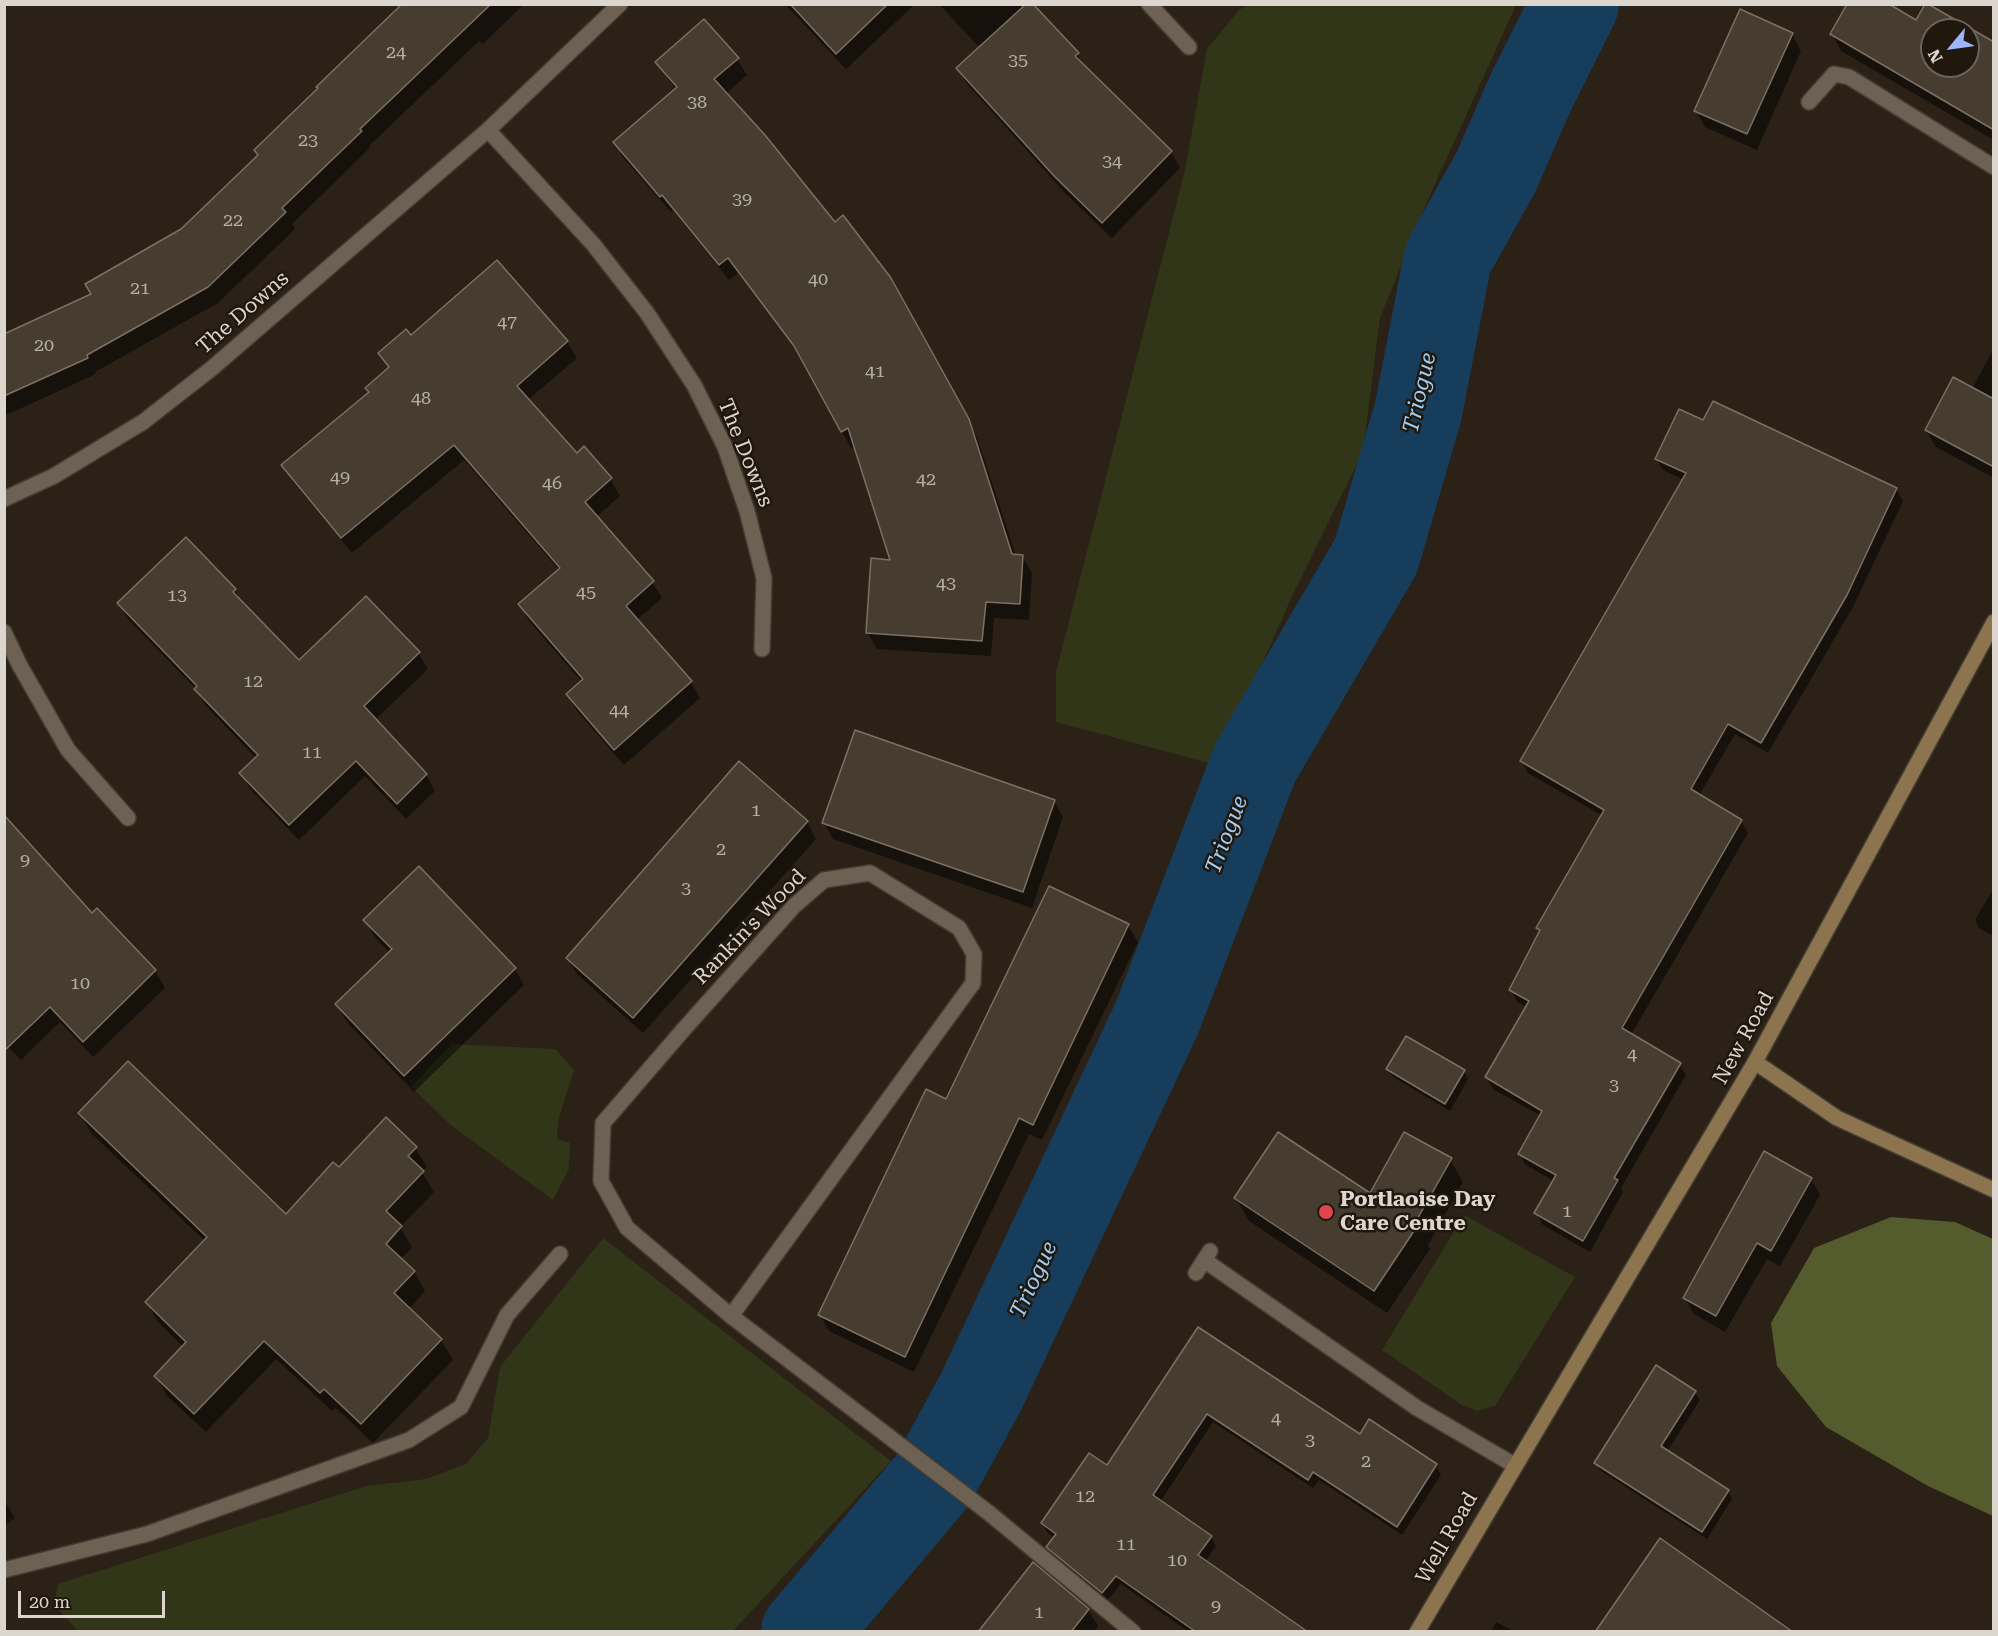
<!DOCTYPE html>
<style>
body{margin:0}
#map{position:relative;width:1998px;height:1636px;overflow:hidden;background:#2b2116;font-family:"Roboto Serif",serif}
canvas{display:block}
.frame{position:absolute;inset:0;border:6px solid #dcd6ce;pointer-events:none}
.north{position:absolute;left:1920px;top:18px;width:60px;height:60px;box-sizing:border-box;background:#21180d;border:2px solid #6c645a;border-radius:50%;rotate:241deg;font-size:16px;font-weight:700;line-height:24px;text-align:center;color:#dcd6ce}
.north::after{content:'';display:block;margin:auto;width:21px;height:27px;background:#9eb4fd;clip-path:polygon(50% 0,100% 100%,50% 72%,0 100%)}
.scale{position:absolute;left:18px;top:1591px;width:147px;height:27px;box-sizing:border-box;border:3px solid #dcd6ce;border-top:0;padding-left:8px;font-size:18px;line-height:21px;white-space:nowrap;color:#dcd6ce;-webkit-text-stroke:4px #21180d;paint-order:stroke}
</style>
<div id="map">
<canvas width="1998" height="1636"></canvas>
<div class="frame"></div>
<div class="north">N</div>
<div class="scale">20 m</div>
</div>
<script>
const context = document.querySelector('canvas').getContext('2d');
context.lineJoin = 'round';
function paint(path, color) {
  context.fillStyle = color;
  context.fill(path, 'evenodd');
}
function toPath(rows) {
  const path = new Path2D();
  for (const r of rows) {
    path.moveTo(r[0], r[1]);
    for (let i = 2; i < r.length; i += 2) path.lineTo(r[i], r[i + 1]);
  }
  return path;
}
function strokePath(path, color, width, dash) {
  context.strokeStyle = color;
  context.lineWidth = width;
  context.lineCap = dash ? 'butt' : 'round';
  context.setLineDash(dash || []);
  context.stroke(path);
}
function label(font, color, halo, rows, align = 'center') {
  context.font = font + ' "Roboto Serif",serif';
  context.lineWidth = 5;
  context.setLineDash([]);
  context.textBaseline = 'middle';
  context.strokeStyle = halo;
  context.fillStyle = color;
  for (const [text, x, y, turn = 0] of rows) {
    context.save();
    context.translate(x, y);
    context.rotate((+turn || 0) * Math.PI / 180);
    context.textAlign = isNaN(turn) ? turn : align;
    if (halo) context.strokeText(text, 0, 0);
    context.fillText(text, 0, 0);
    context.restore();
  }
}
const green = toPath([
 [1248,5,1516,5,1426,204,1380,318,1363,452,1295,590,1217,765,1056,722,1056,672,1185,170,1207,49,1239,10],
 [452,1044,555,1049,574,1070,558,1121,557,1139,570,1143,569,1169,553,1200,452,1126,411,1087],
 [1464,1215,1575,1277,1495,1406,1477,1411,1462,1405,1382,1350],
 [603,1238,891,1461,733,1631,79,1632,54,1605,58,1584,366,1486,426,1479,466,1464,488,1438,500,1367]
]);
const forest = toPath([
 [1891,1217,1955,1222,1993,1239,1993,1516,1928,1486,1826,1427,1777,1366,1771,1323,1814,1248]
]);
const shadow = toPath([
 [412,4,524,4,483,44,479,41,369,146,370,148,292,224,295,229,218,303,95,372,96,374,4,416,4,335,93,295,182,230],
 [785,4,915,4,846,69],
 [939,4,1031,4,1077,54,1086,69,1171,152,1180,168,1112,238,1066,194,968,85,958,69,980,48],
 [1926,5,1994,45,1994,140,1841,51,1832,34,1917,22],
 [1932,30,1968,30,1968,66,1932,66],
 [1792,34,1801,51,1757,150,1705,127,1696,111],
 [737,59,747,75,726,94,899,296,977,437,1016,556,1022,556,1032,573,1029,620,994,618,991,656,877,649,868,633,892,561,855,446,851,448,803,359,738,273,729,280,673,210,671,212,624,159,615,142,676,90,657,62],
 [497,262,567,342,577,358,528,400,577,455,584,449,610,479,620,496,596,517,652,582,662,598,637,620,691,682,700,698,624,765,577,711,568,694,582,682,529,621,520,604,559,570,464,460,352,553,293,482,283,466,369,393,389,369,380,353,411,337],
 [1994,348,1994,478,1936,447,1926,430,1972,389],
 [1704,422,1896,489,1903,501,1853,607,1768,753,1735,734,1699,796,1741,821,1748,833,1631,1035,1679,1064,1686,1075,1621,1188,1623,1192,1590,1252,1543,1225,1536,1213,1554,1181,1526,1165,1519,1154,1541,1116,1493,1089,1486,1077,1527,1007,1517,1002,1511,990,1541,933,1538,928,1603,816,1528,773,1522,761,1684,480,1663,470,1656,459],
 [186,539,235,590,244,606,299,662,418,653,428,669,375,720,426,775,435,791,406,819,365,776,299,840,250,789,241,773,256,758,205,705,195,688,128,619,119,603],
 [1054,801,1063,817,1032,908,833,839,824,823],
 [4,816,91,916,97,911,155,971,165,988,93,1057,60,1022,21,1060,4,1043],
 [807,822,816,839,643,1033,577,974,567,958],
 [1050,888,1128,925,1138,942,1042,1140,1029,1134,914,1372,829,1331,820,1315,947,1101],
 [1994,888,1994,936,1979,928,1975,920],
 [365,920,515,969,524,985,414,1092,346,1021,337,1004,390,953,374,936],
 [1388,1069,1464,1071,1468,1079,1450,1111,1393,1077],
 [80,1113,286,1216,339,1169,415,1148,427,1167,422,1172,434,1192,400,1227,412,1247,401,1259,414,1271,425,1291,409,1309,441,1340,453,1360,373,1443,336,1408,332,1411,276,1359,206,1432,167,1396,156,1376,183,1347,158,1322,147,1303,205,1241,91,1133],
 [1450,1159,1463,1182,1428,1245,1430,1249,1387,1313,1249,1221,1236,1198,1370,1195],
 [1811,1179,1820,1195,1780,1266,1767,1259,1725,1332,1694,1314,1685,1298],
 [1199,1329,1360,1436,1436,1465,1441,1475,1402,1535,1319,1480,1313,1488,1213,1422,1160,1502,1211,1537,1216,1546,1205,1562,1305,1632,1189,1632,1121,1584,1107,1601,1053,1556,1047,1547,1055,1538,1048,1533,1042,1523,1107,1467],
 [1695,1392,1700,1400,1667,1452,1728,1491,1732,1499,1707,1539,1601,1471,1596,1463],
 [4,1500,15,1518,4,1526],
 [1034,1564,1088,1610,1098,1626,1093,1632,978,1632],
 [1496,1622,1515,1632,1491,1632]
]);
const river = toPath([
 [805,1632,933,1480,981,1392,1157,1018,1255,763,1376,556,1418,412,1448,258,1496,172,1530,94,1575,4]
]);
const building = toPath([
 [402,4,491,4,360,129,362,131,282,208,286,212,208,287,87,355,88,358,4,396,4,334,91,294,85,284,181,229,258,155,254,150,318,88,316,87,402,4],
 [790,4,888,4,836,54,790,4],
 [1026,4,1033,4,1079,53,1075,56,1172,151,1102,223,1055,177,956,68,1026,4],
 [1847,4,1889,4,1916,20,1925,4,1928,4,1994,42,1994,130,1830,34,1847,4],
 [1932,30,1968,30,1968,66,1932,66,1932,30],
 [1740,9,1793,33,1747,134,1694,111,1740,9],
 [704,19,739,58,714,79,765,135,835,222,843,215,891,278,969,419,1012,554,1023,555,1020,604,986,602,982,641,866,633,871,558,890,560,848,428,841,432,794,346,728,258,719,265,662,195,660,197,613,142,677,87,655,62,704,19],
 [497,260,568,341,517,386,577,453,584,446,612,478,585,502,654,581,626,606,692,681,614,750,566,694,583,679,518,604,560,568,454,445,341,538,281,465,369,392,365,388,389,367,378,353,406,329,411,335,497,260],
 [1953,377,1994,399,1994,467,1925,430,1953,377],
 [1713,401,1897,488,1847,595,1761,743,1728,724,1691,789,1742,820,1622,1028,1681,1063,1614,1178,1618,1180,1583,1241,1534,1213,1556,1175,1518,1154,1542,1111,1485,1077,1529,1001,1509,990,1540,930,1536,928,1604,810,1520,761,1686,473,1655,459,1679,409,1703,420,1713,401],
 [186,537,236,589,233,592,299,660,366,596,420,652,364,706,427,774,397,804,356,761,289,825,239,773,258,755,194,689,197,686,117,603,186,537],
 [855,730,1055,800,1023,892,822,823,855,730],
 [739,761,808,821,633,1018,566,958,739,761],
 [4,815,92,913,97,908,156,970,83,1042,50,1007,4,1051,4,815],
 [419,866,516,968,404,1076,335,1004,392,949,363,920,419,866],
 [1049,886,1129,924,1033,1125,1019,1118,905,1357,818,1315,926,1089,946,1099,1049,886],
 [1406,1036,1465,1070,1445,1104,1386,1069,1406,1036],
 [128,1061,286,1214,333,1162,339,1167,386,1117,417,1147,408,1156,424,1171,386,1211,402,1226,386,1244,415,1271,394,1293,442,1339,361,1424,324,1389,320,1393,264,1341,194,1414,154,1376,186,1342,145,1302,207,1237,78,1113,128,1061],
 [1278,1132,1370,1193,1404,1132,1452,1158,1415,1223,1418,1225,1374,1291,1234,1198,1278,1132],
 [1764,1151,1812,1178,1771,1251,1757,1243,1716,1316,1683,1298,1764,1151],
 [1198,1327,1360,1434,1369,1419,1437,1464,1397,1527,1313,1472,1308,1480,1207,1414,1153,1495,1212,1536,1198,1555,1308,1632,1196,1632,1116,1576,1102,1593,1046,1547,1056,1534,1041,1523,1089,1453,1107,1465,1198,1327],
 [1656,1365,1696,1391,1661,1446,1729,1490,1702,1532,1594,1463,1656,1365],
 [1660,1538,1793,1632,1595,1632,1660,1538],
 [1033,1562,1089,1609,1071,1632,978,1632,1033,1562]
]);
const street = toPath([
 [1149,4,1189,47],
 [1809,102,1834,74,1849,77,1994,167],
 [488,130,593,244,647,313,694,385,725,447,747,511,764,578,762,649],
 [4,499,54,476,143,422,211,369,488,130,620,4],
 [4,632,19,664,68,750,128,818],
 [1204,1260,1417,1408,1514,1465],
 [1196,1273,1210,1251],
 [731,1316,973,983,974,954,959,928,870,873,824,880,794,906,684,1029,603,1123,601,1181,627,1228,731,1316,989,1513,1133,1632],
 [4,1570,147,1534,409,1440,461,1407,507,1315,560,1254]
]);
const secondary = toPath([
 [1755,1062,1837,1118,1994,1190],
 [1417,1632,1755,1062,1994,622]
]);
const markers = [
 [1326,1212,8,"#e0444e"]
];
const numberNames = [
 ["24",396,53],
 ["35",1018,61],
 ["38",697,103],
 ["23",308,141],
 ["34",1112,162],
 ["39",742,200],
 ["22",233,221],
 ["40",818,280],
 ["21",140,289],
 ["47",507,323],
 ["20",44,346],
 ["41",875,372],
 ["48",421,399],
 ["49",340,478],
 ["42",926,480],
 ["46",552,484],
 ["43",946,584],
 ["45",586,593],
 ["13",177,596],
 ["12",253,682],
 ["44",619,711],
 ["11",312,753],
 ["1",756,811],
 ["2",721,850],
 ["9",25,861],
 ["3",686,889],
 ["10",80,984],
 ["4",1632,1055],
 ["3",1614,1086],
 ["1",1567,1212],
 ["4",1276,1419],
 ["3",1310,1441],
 ["2",1366,1462],
 ["12",1085,1497],
 ["11",1126,1545],
 ["10",1177,1561],
 ["9",1216,1607],
 ["1",1039,1613]
];
const streetNames = [
 ["The Downs",243,313,-41],
 ["The Downs",745,453,68],
 ["Rankin's Wood",750,927,-46],
 ["New Road",1744,1038,-61],
 ["Well Road",1447,1538,-60]
];
const poiNames = [
 ["Portlaoise Day",1340,1200],
 ["Care Centre",1340,1224]
];
const waterNames = [
 ["Triogue",1420,393,-77],
 ["Triogue",1227,835,-69],
 ["Triogue",1034,1280,-65]
];
paint(green, '#313619');
paint(forest, '#545b2d');
paint(shadow, '#0007');
strokePath(river, '#163d5b', 88);
paint(building, '#463c2f');
strokePath(building, '#7c7063', 1.5);
strokePath(street, '#433c33', 18);
strokePath(secondary, '#433c33', 18);
strokePath(street, '#6c6153', 15);
strokePath(secondary, '#8c744f', 15);
for (const [x, y, r, color] of markers) {
  const dot = new Path2D();
  dot.arc(x, y, r, 0, 2 * Math.PI);
  context.fillStyle = color;
  context.fill(dot);
  strokePath(dot, '#21180d', 2);
}
label('18px', '#b6b0a6', null, numberNames);
label('21px', '#dcd6ce', '#21180d', streetNames);
label('bold 21px', '#dcd6ce', '#21180d', poiNames, 'left');
label('italic 22px', '#9ecff9', '#21180d', waterNames);
</script>
